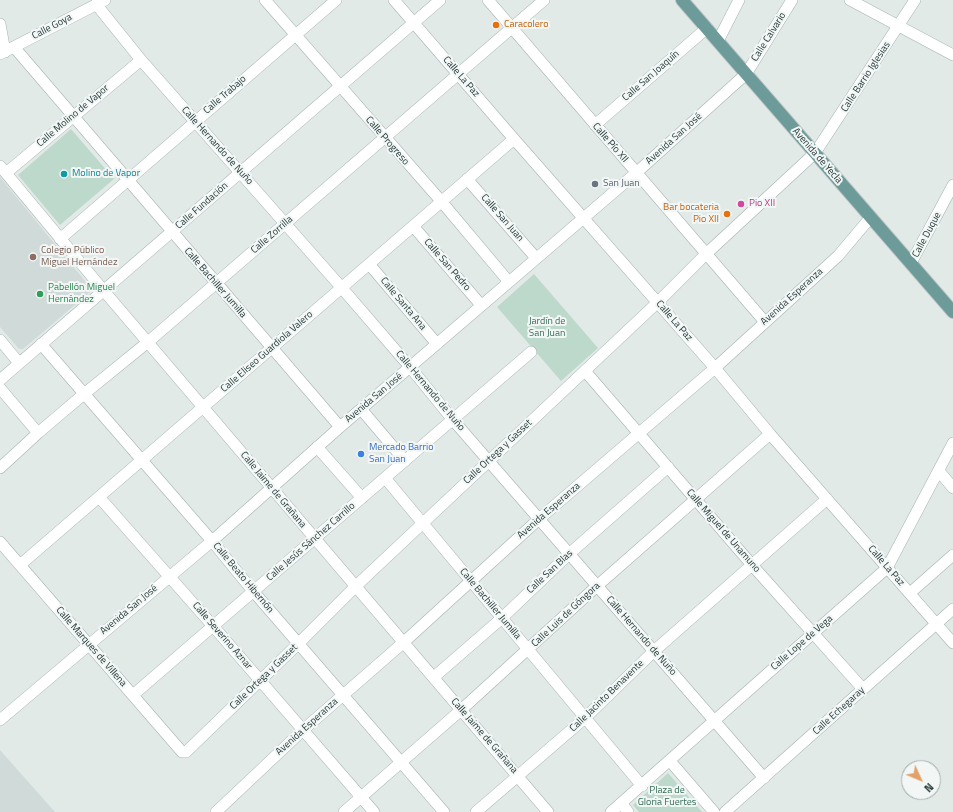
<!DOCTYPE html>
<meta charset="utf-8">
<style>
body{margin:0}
#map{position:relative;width:953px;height:812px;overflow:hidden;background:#e2eae8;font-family:"Titillium Web",sans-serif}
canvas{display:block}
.north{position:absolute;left:901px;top:760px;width:40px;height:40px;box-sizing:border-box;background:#f2f7f6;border:1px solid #a0abaa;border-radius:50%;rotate:134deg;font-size:11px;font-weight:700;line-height:16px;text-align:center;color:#243938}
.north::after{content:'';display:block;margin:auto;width:14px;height:18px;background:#e2a169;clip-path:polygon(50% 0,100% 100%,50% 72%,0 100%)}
</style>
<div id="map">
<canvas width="953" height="812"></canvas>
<div class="north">N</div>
</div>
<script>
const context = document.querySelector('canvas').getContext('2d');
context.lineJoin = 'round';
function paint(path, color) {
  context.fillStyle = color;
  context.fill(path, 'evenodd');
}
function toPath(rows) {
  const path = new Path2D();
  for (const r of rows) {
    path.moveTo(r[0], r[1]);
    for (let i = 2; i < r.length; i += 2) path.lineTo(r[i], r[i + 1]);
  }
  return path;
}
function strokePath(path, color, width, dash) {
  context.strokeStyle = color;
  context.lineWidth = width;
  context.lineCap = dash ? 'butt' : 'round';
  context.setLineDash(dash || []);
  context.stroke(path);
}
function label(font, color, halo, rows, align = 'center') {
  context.font = font + ' "Titillium Web",sans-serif';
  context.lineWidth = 4;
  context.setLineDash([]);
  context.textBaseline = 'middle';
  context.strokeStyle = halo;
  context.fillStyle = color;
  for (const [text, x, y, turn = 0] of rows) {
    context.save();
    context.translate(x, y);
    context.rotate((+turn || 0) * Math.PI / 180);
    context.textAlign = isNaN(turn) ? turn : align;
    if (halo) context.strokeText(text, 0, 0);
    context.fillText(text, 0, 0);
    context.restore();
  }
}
const built = toPath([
 [0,177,90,287,90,292,23,349,19,349,0,327],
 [0,750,55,812,0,812]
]);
const green = toPath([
 [71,129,114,179,60,225,18,175],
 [534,274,598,348,561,381,497,307],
 [668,773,702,812,639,812,633,805]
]);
const minor = toPath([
 [265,0,441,201,509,282],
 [394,0,514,139,715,368,770,434,953,643],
 [488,0,765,322],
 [850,0,953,55],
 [96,4,141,60,341,287,410,367,453,420,764,778],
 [0,24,5,52],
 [718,41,739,0],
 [14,47,340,427],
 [0,54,105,0],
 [595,125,707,28],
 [0,166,104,291,548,812],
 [6,173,141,60],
 [467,179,536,258],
 [413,226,481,305],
 [60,239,336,0],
 [911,263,953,185],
 [369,264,437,344],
 [0,340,19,363],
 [41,344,212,541,253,591,444,812],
 [585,371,752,565,863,689],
 [0,380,440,0],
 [0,388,38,433],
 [361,409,405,461],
 [317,447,362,498],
 [0,468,38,433,84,394,148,342,544,0],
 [939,471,953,488],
 [385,478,642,786],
 [99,497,213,626,374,812],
 [0,542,182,752,186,752,299,643,356,586,658,302,706,254,815,153,915,0],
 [20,565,514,139],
 [910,593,953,555],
 [434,677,502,618,569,554,668,467],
 [133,695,531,352],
 [0,720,212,541,340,427,636,173,746,74,792,0],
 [670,761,714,812],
 [621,803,628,812],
 [216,812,303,730,404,642,539,519,715,368,838,256,870,218],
 [344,812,461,710,597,586,770,434],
 [476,812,585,718,654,651,827,499],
 [611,812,887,568,953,443],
 [725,812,953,609]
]);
const primary = toPath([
 [682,0,953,312]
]);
const markers = [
 [496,25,4,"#e8710a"],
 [64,174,4,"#0f9aa8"],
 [595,184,4,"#6b7280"],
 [741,204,4,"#d1479c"],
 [727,214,4,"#e8710a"],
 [33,257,4,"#8d6e63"],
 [40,294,4,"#2e9e5b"],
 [361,454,4,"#3f7fe0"]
];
const foodNames = [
 ["Caracolero",504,25],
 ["Bar bocateria",719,208,"right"],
 ["Pio XII",719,220,"right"]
];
const streetNames = [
 ["Calle Goya",52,27,-28],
 ["Calle Calvario",769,37,-58],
 ["Calle San Joaquín",651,76,-41],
 ["Calle La Paz",461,77,49],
 ["Calle Barrio Iglesias",866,77,-57],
 ["Calle Trabajo",225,95,-41],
 ["Calle Molino de Vapor",73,116,-40],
 ["Avenida San José",674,139,-42],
 ["Calle Progreso",387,141,49],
 ["Calle Pío XII",610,143,49],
 ["Calle Hernando de Nuño",217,146,48],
 ["Avenida de Yecla",817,156,49],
 ["Calle Fundación",202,206,-41],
 ["Calle San Juan",502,218,49],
 ["Calle Zorrilla",272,235,-41],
 ["Calle Duque",927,235,-62],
 ["Calle San Pedro",447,265,49],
 ["Calle Bachiller Jumilla",215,283,49],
 ["Avenida Esperanza",792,297,-42],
 ["Calle Santa Ana",403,304,50],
 ["Calle La Paz",674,321,49],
 ["Calle Eliseo Guardiola Valero",267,352,-41],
 ["Calle Hernando de Nuño",430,391,50],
 ["Avenida San José",374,398,-40],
 ["Calle Ortega y Gasset",498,452,-43],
 ["Calle Jaime de Grañana",273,490,50],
 ["Avenida Esperanza",549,511,-41],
 ["Calle Miguel de Unamuno",723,531,49],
 ["Calle Jesús Sánchez Carrillo",311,542,-41],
 ["Calle La Paz",886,566,49],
 ["Calle San Blas",550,572,-43],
 ["Calle Beato Hibernón",243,578,50],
 ["Calle Bachiller Jumilla",490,604,50],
 ["Avenida San José",129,610,-40],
 ["Calle Luis de Góngora",566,615,-43],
 ["Calle Severino Aznar",222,636,49],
 ["Calle Hernando de Nuño",641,636,49],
 ["Calle Lope de Vega",802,643,-41],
 ["Calle Marques de Villena",91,647,49],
 ["Calle Ortega y Gasset",264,677,-44],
 ["Calle Jacinto Benavente",607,696,-44],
 ["Calle Echegaray",839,711,-42],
 ["Avenida Esperanza",307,727,-42],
 ["Calle Jaime de Grañana",484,736,49]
];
const cultureNames = [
 ["Molino de Vapor",72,174]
];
const worshipNames = [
 ["San Juan",603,184]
];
const hotelNames = [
 ["Pio XII",749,204]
];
const educationNames = [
 ["Colegio Público",41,251],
 ["Miguel Hernández",41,263]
];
const leisureNames = [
 ["Pabellón Miguel",48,288],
 ["Hernández",48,300]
];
const parkNames = [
 ["Jardín de",547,322],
 ["San Juan",547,334],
 ["Plaza de",667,791],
 ["Gloria Fuertes",667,803]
];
const shopNames = [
 ["Mercado Barrio",369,448],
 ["San Juan",369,460]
];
paint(built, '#d0dad8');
paint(green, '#bdd9cb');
strokePath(minor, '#a5b1b0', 12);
strokePath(primary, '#bdc4c3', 14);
strokePath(minor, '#fff', 11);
strokePath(primary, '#6c9b99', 12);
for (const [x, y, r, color] of markers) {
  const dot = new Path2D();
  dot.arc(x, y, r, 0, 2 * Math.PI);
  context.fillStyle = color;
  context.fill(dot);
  strokePath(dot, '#f2f7f6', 1.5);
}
label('10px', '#c56008', '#f2f7f6', foodNames, 'left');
label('10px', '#243938', '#f2f7f6', streetNames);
label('10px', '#0d838f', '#f2f7f6', cultureNames, 'left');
label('10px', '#5b616d', '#f2f7f6', worshipNames, 'left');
label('10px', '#b23c85', '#f2f7f6', hotelNames, 'left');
label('10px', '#785e54', '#f2f7f6', educationNames, 'left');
label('10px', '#27864d', '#f2f7f6', leisureNames, 'left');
label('10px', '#336b55', '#f2f7f6', parkNames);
label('10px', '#366cbe', '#f2f7f6', shopNames, 'left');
</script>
